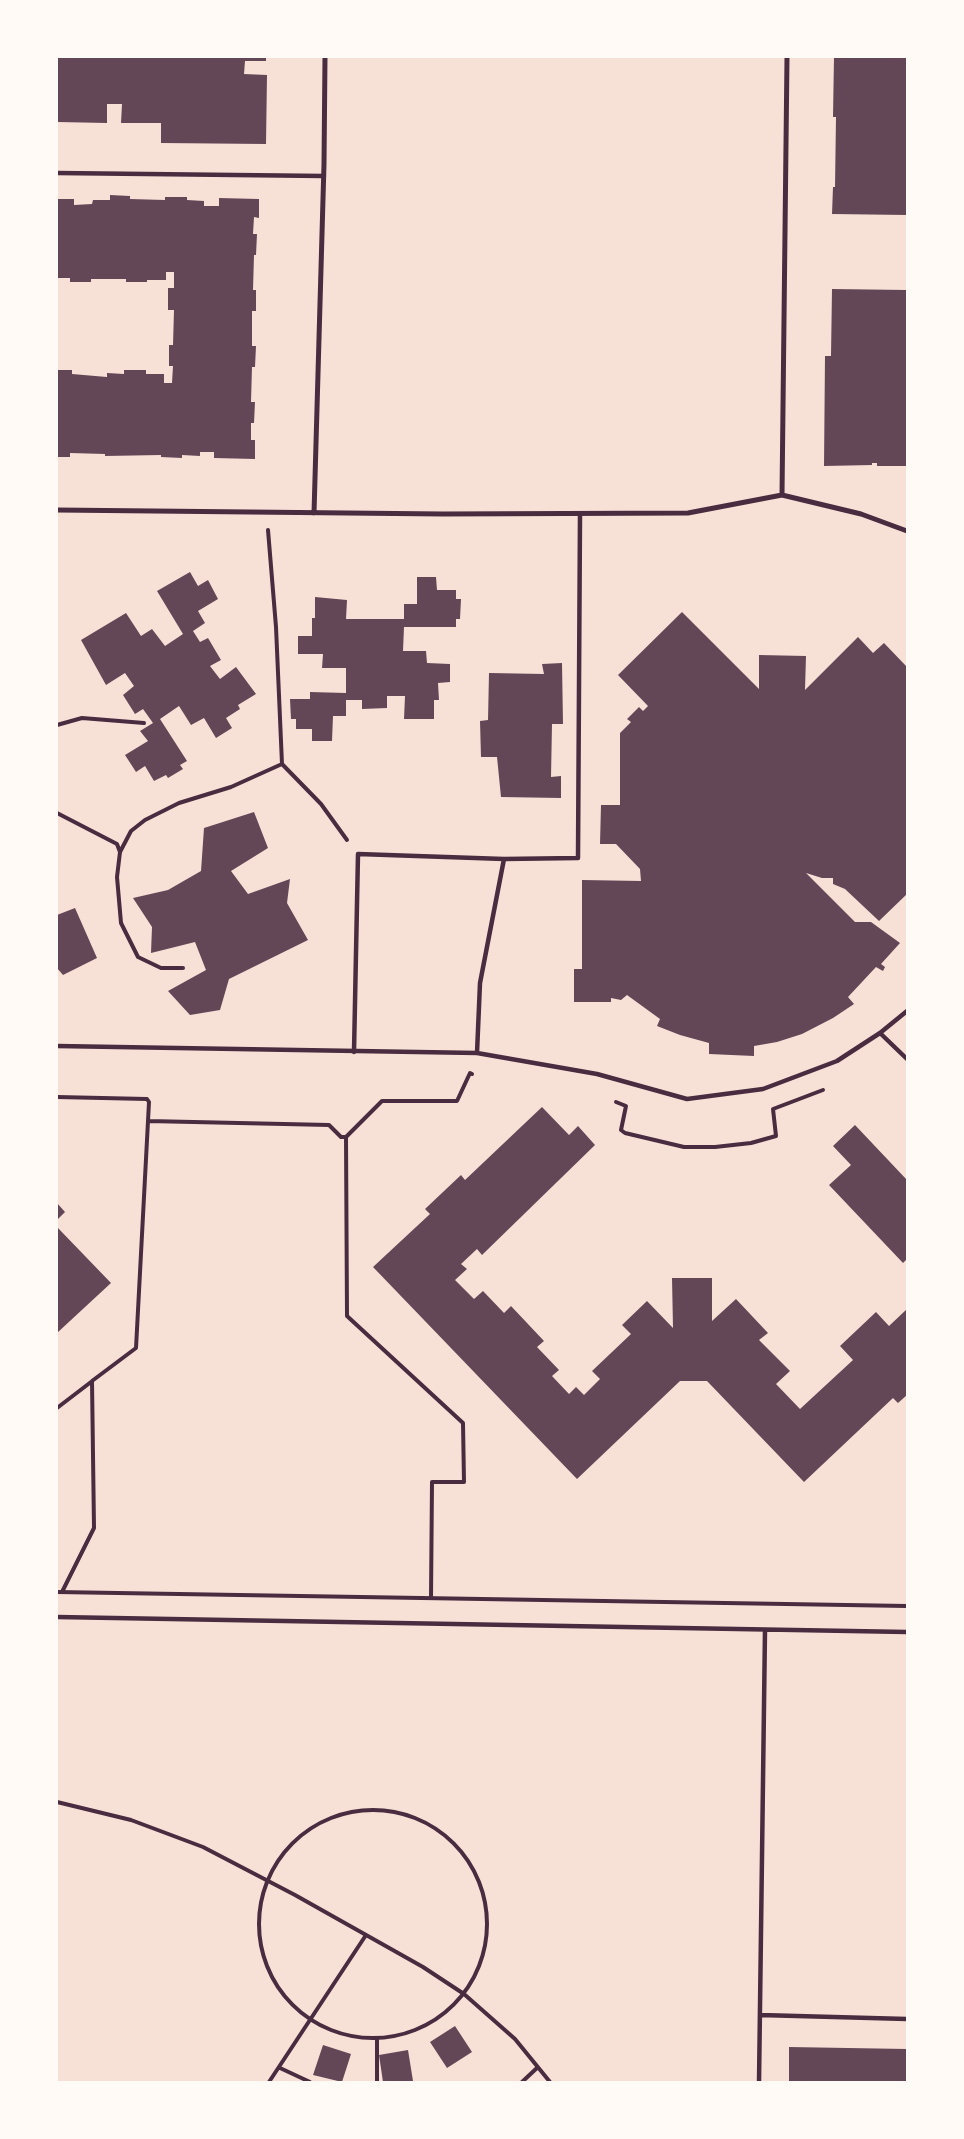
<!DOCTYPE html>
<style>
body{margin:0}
#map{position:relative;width:964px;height:2139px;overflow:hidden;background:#f7e1d7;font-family:"Nunito Sans",sans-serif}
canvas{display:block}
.frame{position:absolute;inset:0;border:58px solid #fffaf5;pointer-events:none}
</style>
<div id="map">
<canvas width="964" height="2139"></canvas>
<div class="frame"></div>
</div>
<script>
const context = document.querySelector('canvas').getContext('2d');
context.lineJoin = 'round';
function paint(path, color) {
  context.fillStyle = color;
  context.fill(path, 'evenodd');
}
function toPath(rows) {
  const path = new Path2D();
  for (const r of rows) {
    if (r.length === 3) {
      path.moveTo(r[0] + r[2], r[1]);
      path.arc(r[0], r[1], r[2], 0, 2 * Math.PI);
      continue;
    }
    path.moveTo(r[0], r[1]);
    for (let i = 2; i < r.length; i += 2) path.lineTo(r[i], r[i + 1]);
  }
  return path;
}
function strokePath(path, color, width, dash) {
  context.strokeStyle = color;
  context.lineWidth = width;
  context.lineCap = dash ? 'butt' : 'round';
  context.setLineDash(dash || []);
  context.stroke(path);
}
const building = toPath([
 [57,57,266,57,266,61,245,61,244,74,267,75,266,144,161,143,161,123,121,123,122,104,107,104,107,123,57,122],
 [834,57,907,57,907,215,832,214,833,187,835,187,836,117,833,117],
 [110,195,130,196,130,199,165,200,165,197,187,197,187,200,204,201,204,206,219,206,219,198,259,199,259,218,254,217,253,234,257,234,256,255,254,255,253,290,256,290,256,311,252,311,252,346,256,346,255,367,252,367,251,402,255,402,254,423,251,423,251,440,255,440,255,459,214,458,214,452,200,452,200,456,182,455,182,458,161,457,161,455,105,456,105,454,70,453,70,457,57,457,57,370,72,370,72,374,107,377,107,373,124,374,124,370,146,370,146,374,164,374,164,383,172,383,173,366,169,366,169,345,173,345,174,310,168,310,168,288,174,288,174,272,166,272,166,280,147,280,147,282,126,282,126,279,91,279,91,282,70,282,70,278,57,278,57,199,74,199,74,205,92,204,93,200,110,200],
 [832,289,907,290,907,466,877,466,877,463,872,463,872,465,824,466,825,356,831,356],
 [190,572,198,586,208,580,218,599,198,611,205,623,193,631,200,642,208,638,221,660,210,666,220,679,236,667,256,694,238,705,240,709,226,718,232,728,216,738,204,718,191,725,179,706,160,719,187,761,180,765,183,769,168,778,166,775,154,781,145,766,136,772,125,755,148,741,140,731,153,723,143,709,135,714,123,695,134,686,125,673,106,685,81,640,126,613,141,636,152,629,165,646,183,634,157,591],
 [417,577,436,577,437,590,456,590,456,599,461,599,460,619,456,619,456,627,404,627,403,651,426,651,427,663,450,664,450,682,438,683,439,700,434,700,434,719,404,719,405,696,387,696,387,708,362,709,362,700,346,700,346,716,333,716,332,741,312,741,312,729,296,729,296,719,291,719,290,699,310,699,310,692,346,693,346,668,322,668,323,654,298,654,298,636,312,636,312,618,315,618,315,597,347,600,346,619,404,619,404,604,417,604],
 [682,612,759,689,759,655,806,656,805,690,858,637,873,653,884,643,907,667,907,894,879,921,845,889,833,884,833,878,822,878,806,873,855,922,871,922,900,943,881,964,885,967,883,971,876,967,848,997,854,1004,833,1018,802,1034,777,1042,754,1046,754,1056,709,1054,709,1043,680,1035,657,1026,660,1019,627,995,621,1000,611,998,611,1002,574,1002,574,969,582,969,582,880,641,881,640,869,616,844,600,844,601,805,620,805,620,733,631,722,627,719,639,707,643,711,648,706,618,675],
 [562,663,563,724,552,724,551,777,561,776,561,798,501,797,497,757,481,757,480,721,488,720,489,673,544,674,542,664],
 [254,812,268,848,231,871,248,894,290,879,287,903,308,940,229,979,220,1010,190,1015,168,991,206,970,195,942,151,953,152,927,133,898,168,890,201,871,204,828],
 [75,908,97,958,63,975,57,968,57,915],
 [542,1107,569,1135,578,1126,595,1145,482,1255,477,1249,461,1264,467,1269,455,1280,474,1299,483,1291,504,1313,511,1306,544,1341,537,1347,559,1370,552,1376,569,1394,576,1387,584,1395,600,1379,592,1371,631,1334,622,1325,647,1301,673,1328,672,1278,712,1278,712,1321,736,1299,768,1333,759,1340,790,1371,776,1384,800,1409,853,1360,840,1346,876,1312,889,1326,907,1309,907,1395,898,1403,893,1398,804,1482,707,1381,680,1381,577,1479,373,1267,430,1214,425,1209,461,1175,465,1180],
 [855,1125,907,1180,907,1259,903,1263,829,1185,851,1165,833,1146],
 [57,1203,65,1212,57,1220],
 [57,1227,111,1283,57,1333],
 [455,2026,472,2052,447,2068,430,2042],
 [323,2045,351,2054,342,2082,313,2075],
 [789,2047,907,2049,907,2082,789,2082],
 [408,2050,413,2081,383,2082,379,2055]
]);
const path = toPath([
 [268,530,276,627,282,764,321,804,347,840],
 [57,725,82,718,144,723],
 [57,813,117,844,120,852],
 [183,968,161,968,138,957,121,923,117,877,120,852,131,831,145,820,179,803,231,787,282,764],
 [57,1097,147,1099,149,1102,148,1121,329,1125,341,1137,346,1137,382,1101,457,1101,470,1073,472,1074],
 [616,1102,626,1106,621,1130,625,1133,684,1147,715,1147,751,1143,776,1136,773,1109,823,1090],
 [346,1137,347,1316,463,1423,464,1482,432,1482,431,1598],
 [57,1408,91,1382],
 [57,1592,907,1606],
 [62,1592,94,1528,92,1381,136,1348,148,1121],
 [57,1802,131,1820,203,1847,295,1895,423,1967,464,1994,515,2039,550,2082],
 [373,1924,114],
 [280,2068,310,2082],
 [269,2082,366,1935],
 [377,2082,377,2039],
 [522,2082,538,2067]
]);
const service = toPath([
 [57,173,324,176],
 [504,859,578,858,580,514],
 [880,1033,907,1059],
 [57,1046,477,1053,597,1074,687,1099,763,1089,837,1061,880,1033,907,1011],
 [354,1052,358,854,504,859,480,983,477,1053],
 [57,1617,907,1632],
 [760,2015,907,2019],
 [759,2082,765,1630]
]);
const pedestrian = toPath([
 [782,495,787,57],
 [57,510,443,514,688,513,782,495,861,514,907,531],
 [314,513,324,164,325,57]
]);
paint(building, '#644757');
strokePath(path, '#4a2c40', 4);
strokePath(service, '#4a2c40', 4.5);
strokePath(pedestrian, '#4a2c40', 5);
</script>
